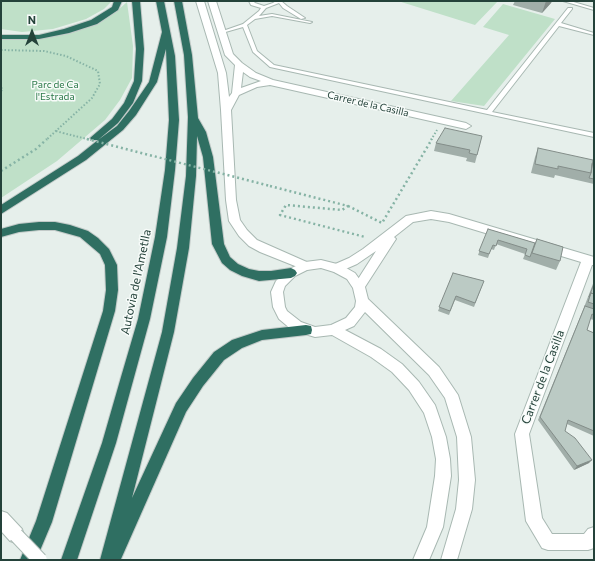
<!DOCTYPE html>
<style>
body{margin:0}
#map{position:relative;width:595px;height:561px;overflow:hidden;background:#e6efeb;font-family:Commissioner,sans-serif}
canvas{display:block}
.frame{position:absolute;inset:0;border:2px solid #24423a;pointer-events:none}
.north{position:absolute;left:12px;top:12px;width:40px;height:40px;-webkit-text-stroke:3px #f7fbf9;paint-order:stroke;rotate:0deg;font-size:11px;font-weight:700;line-height:16px;text-align:center;color:#24423a}
.north::after{content:'';display:block;margin:auto;width:14px;height:18px;background:#24423a;clip-path:polygon(50% 0,100% 100%,50% 72%,0 100%)}
</style>
<div id="map">
<canvas width="595" height="561"></canvas>
<div class="frame"></div>
<div class="north">N</div>
</div>
<script>
const context = document.querySelector('canvas').getContext('2d');
context.lineJoin = 'round';
function paint(path, color) {
  context.fillStyle = color;
  context.fill(path, 'evenodd');
}
function toPath(rows) {
  const path = new Path2D();
  for (const r of rows) {
    path.moveTo(r[0], r[1]);
    for (let i = 2; i < r.length; i += 2) path.lineTo(r[i], r[i + 1]);
  }
  return path;
}
function strokePath(path, color, width, dash) {
  context.strokeStyle = color;
  context.lineWidth = width;
  context.lineCap = dash ? 'butt' : 'round';
  context.setLineDash(dash || []);
  context.stroke(path);
}
function label(font, color, halo, rows, align = 'center') {
  context.font = font + ' Commissioner,sans-serif';
  context.lineWidth = 3;
  context.setLineDash([]);
  context.textBaseline = 'middle';
  context.strokeStyle = halo;
  context.fillStyle = color;
  for (const [text, x, y, turn = 0] of rows) {
    context.save();
    context.translate(x, y);
    context.rotate((+turn || 0) * Math.PI / 180);
    context.textAlign = isNaN(turn) ? turn : align;
    if (halo) context.strokeText(text, 0, 0);
    context.fillText(text, 0, 0);
    context.restore();
  }
}
const green = toPath([
 [1,1,112,1,104,9,86,19,53,29,22,32,1,29],
 [398,1,498,1,475,25],
 [127,2,133,46,132,78,120,100,105,120,57,161,1,198,1,39,39,39,68,34,97,23,118,10],
 [503,4,555,19,484,106,451,101,509,35,483,27]
]);
const pathFar1 = toPath([
 [1,50,44,51,66,56,98,71,100,84,92,98,46,140],
 [1,88,3,89,1,91],
 [56,131,63,133],
 [431,140,437,130]
]);
const path = toPath([
 [1,171,36,149,47,139],
 [270,186,348,206,342,210,286,205,280,215,365,237],
 [348,206,382,223,432,139]
]);
const service = toPath([
 [249,1,253,1,255,3,264,6,273,3,276,1,281,1,287,6,305,18,301,19,283,8,279,3,266,8,259,16,272,14,312,22,310,23,272,16,255,19,247,25,257,51,274,65,487,110,568,8,572,8,572,9,561,23,594,33,594,35,559,26,492,112,594,133,594,137,270,67,253,52,243,27,222,33,220,32,243,24,259,11,261,8,251,5,249,1],
 [563,1,570,1,594,8,594,10,563,1]
]);
const minor = toPath([
 [196,1,204,1,226,73,229,97,232,93,235,65,225,55,208,1,216,1,233,54,242,63,256,73,273,80,466,123,471,126,466,129,270,85,257,87,239,95,231,110,236,200,240,220,247,230,257,240,309,263,311,266,309,269,305,270,260,252,249,246,239,236,229,221,226,200,221,110,218,73,196,1],
 [243,72,250,77,261,81,241,88,243,72],
 [431,211,449,214,594,257,594,265,592,265,529,434,542,518,552,534,584,534,588,529,594,527,594,548,588,550,548,550,542,548,526,521,515,434,581,262,449,222,431,219,413,222,394,237,396,239,394,242,363,290,359,292,355,290,353,287,376,251,357,264,341,271,337,273,333,271,331,268,333,265,349,258,363,249,406,216,431,211]
]);
const tertiary = toPath([
 [321,260,341,265,355,273,365,287,368,299,439,367,458,395,471,437,475,480,472,509,457,560,441,560,456,509,459,480,457,437,445,398,429,375,365,312,354,326,345,330,381,349,402,364,419,382,435,405,446,437,450,459,451,476,443,527,429,560,413,560,427,527,435,476,436,459,432,437,424,413,409,390,392,372,371,357,332,335,315,337,292,330,279,319,273,307,271,292,276,281,287,270,305,262,321,260],
 [321,268,334,272,347,279,353,288,356,301,355,307,346,318,331,325,315,327,301,322,287,311,285,307,283,292,285,286,295,276,307,270,321,268],
 [1,511,7,513,22,529,24,535,22,541,16,543,10,541,1,531,1,511]
]);
const motorway = toPath([
 [114,1,122,1,118,10,97,24,69,33,39,39,1,39,1,35,39,35,64,29,91,20,112,7,114,1],
 [132,1,140,1,144,49,142,81,133,103,118,123,98,140,117,126,129,111,149,82,162,32,156,1,164,1,175,56,179,120,175,170,167,237,150,319,116,443,77,560,61,560,102,443,121,377,138,319,155,237,165,170,169,120,166,49,157,82,136,115,123,130,86,160,1,214,1,205,78,156,98,140,92,140,90,138,112,119,124,103,134,81,136,49,132,1],
 [174,1,182,1,192,55,198,118,206,132,213,157,224,244,230,257,238,264,249,269,259,271,271,271,291,268,295,270,297,273,295,276,291,278,259,281,242,276,230,270,222,263,212,244,203,157,197,136,196,176,189,248,174,332,132,498,176,403,193,378,214,352,232,340,262,330,306,325,311,326,312,330,311,334,306,335,262,340,242,348,224,360,203,386,186,412,121,559,100,560,162,332,177,248,186,176,188,117,184,55,174,1],
 [39,222,55,222,70,225,88,231,98,238,109,249,117,265,118,290,115,311,52,522,36,560,20,560,36,521,103,311,106,290,105,265,100,254,80,237,55,230,39,230,19,232,1,237,1,229,19,224,39,222]
]);
const pathBridgeFar1 = toPath([
 [63,133,91,140]
]);
const pathBridge = toPath([
 [87,139,270,186]
]);
const tertiaryBridge = toPath([
 [16,535,40,560]
]);
const wall = toPath([
 [515,1,552,1,551,3,542,13,513,5],
 [482,136,475,163,466,161,467,158,434,151,436,143],
 [538,148,594,165,594,184,555,175,554,178,531,173,535,157],
 [488,229,535,243,537,239,560,261,556,270,523,259,525,254,496,244,494,250,491,249,488,258,478,255],
 [453,273,484,281,474,307,455,300,449,315,438,311],
 [594,281,594,320,590,319,587,330,594,333,594,436,567,424,565,431,589,463,574,470,538,420,583,310]
]);
const shadedWall = toPath([
 [546,1,552,1,551,3,542,13],
 [592,460,589,463,574,470,577,466]
]);
const building = toPath([
 [445,128,482,136,477,155,469,153,470,150,436,143,445,128],
 [538,148,593,160,591,173,558,166,558,169,535,164,538,148],
 [592,164,594,165,594,179,589,178,591,173,592,164],
 [488,229,535,243,530,257,525,255,527,249,498,240,496,246,493,245,489,254,479,251,488,229],
 [537,239,563,247,560,261,532,253,537,239],
 [453,273,484,281,475,303,456,296,450,311,439,307,453,273],
 [594,284,594,294,591,293,589,297,594,284],
 [591,293,594,294,594,304,588,302,591,293],
 [585,306,594,309,594,315,592,314,587,330,594,333,594,431,568,420,565,431,575,438,592,460,577,466,540,417,585,306]
]);
const farParknames = [
 ["Parc de Ca",55,85],
 ["l'Estrada",55,97]
];
const farStreetnames = [
 ["Carrer de la Casilla",368,104,13]
];
const streetNames = [
 ["Autovia de l'Ametlla",136,282,-78],
 ["Carrer de la Casilla",543,377,-69]
];
paint(green, '#bfe0c8');
strokePath(service, '#a8b8b2', 2);
strokePath(minor, '#a8b8b2', 2);
strokePath(tertiary, '#a8b8b2', 2);
strokePath(motorway, '#c2cac8', 2);
strokePath(pathFar1, '#86b3a5', 2, [1.5, 2]);
strokePath(path, '#86b3a5', 2.5, [2, 3]);
paint(service, '#fff');
paint(minor, '#fff');
paint(tertiary, '#fff');
paint(motorway, '#2f6f62');
strokePath(tertiaryBridge, '#a8b8b2', 16, []);
strokePath(pathBridgeFar1, '#86b3a5', 2, [1.5, 2]);
strokePath(pathBridge, '#86b3a5', 2.5, [2, 3]);
strokePath(tertiaryBridge, '#fff', 14);
paint(wall, '#a1aea9');
paint(shadedWall, '#838d89');
paint(building, '#bbcac4');
strokePath(building, '#838d89', 1);
label('10px', '#2d7a4b', '#f7fbf9', farParknames);
label('10px', '#24423a', '#f7fbf9', farStreetnames);
label('12px', '#24423a', '#f7fbf9', streetNames);
</script>
